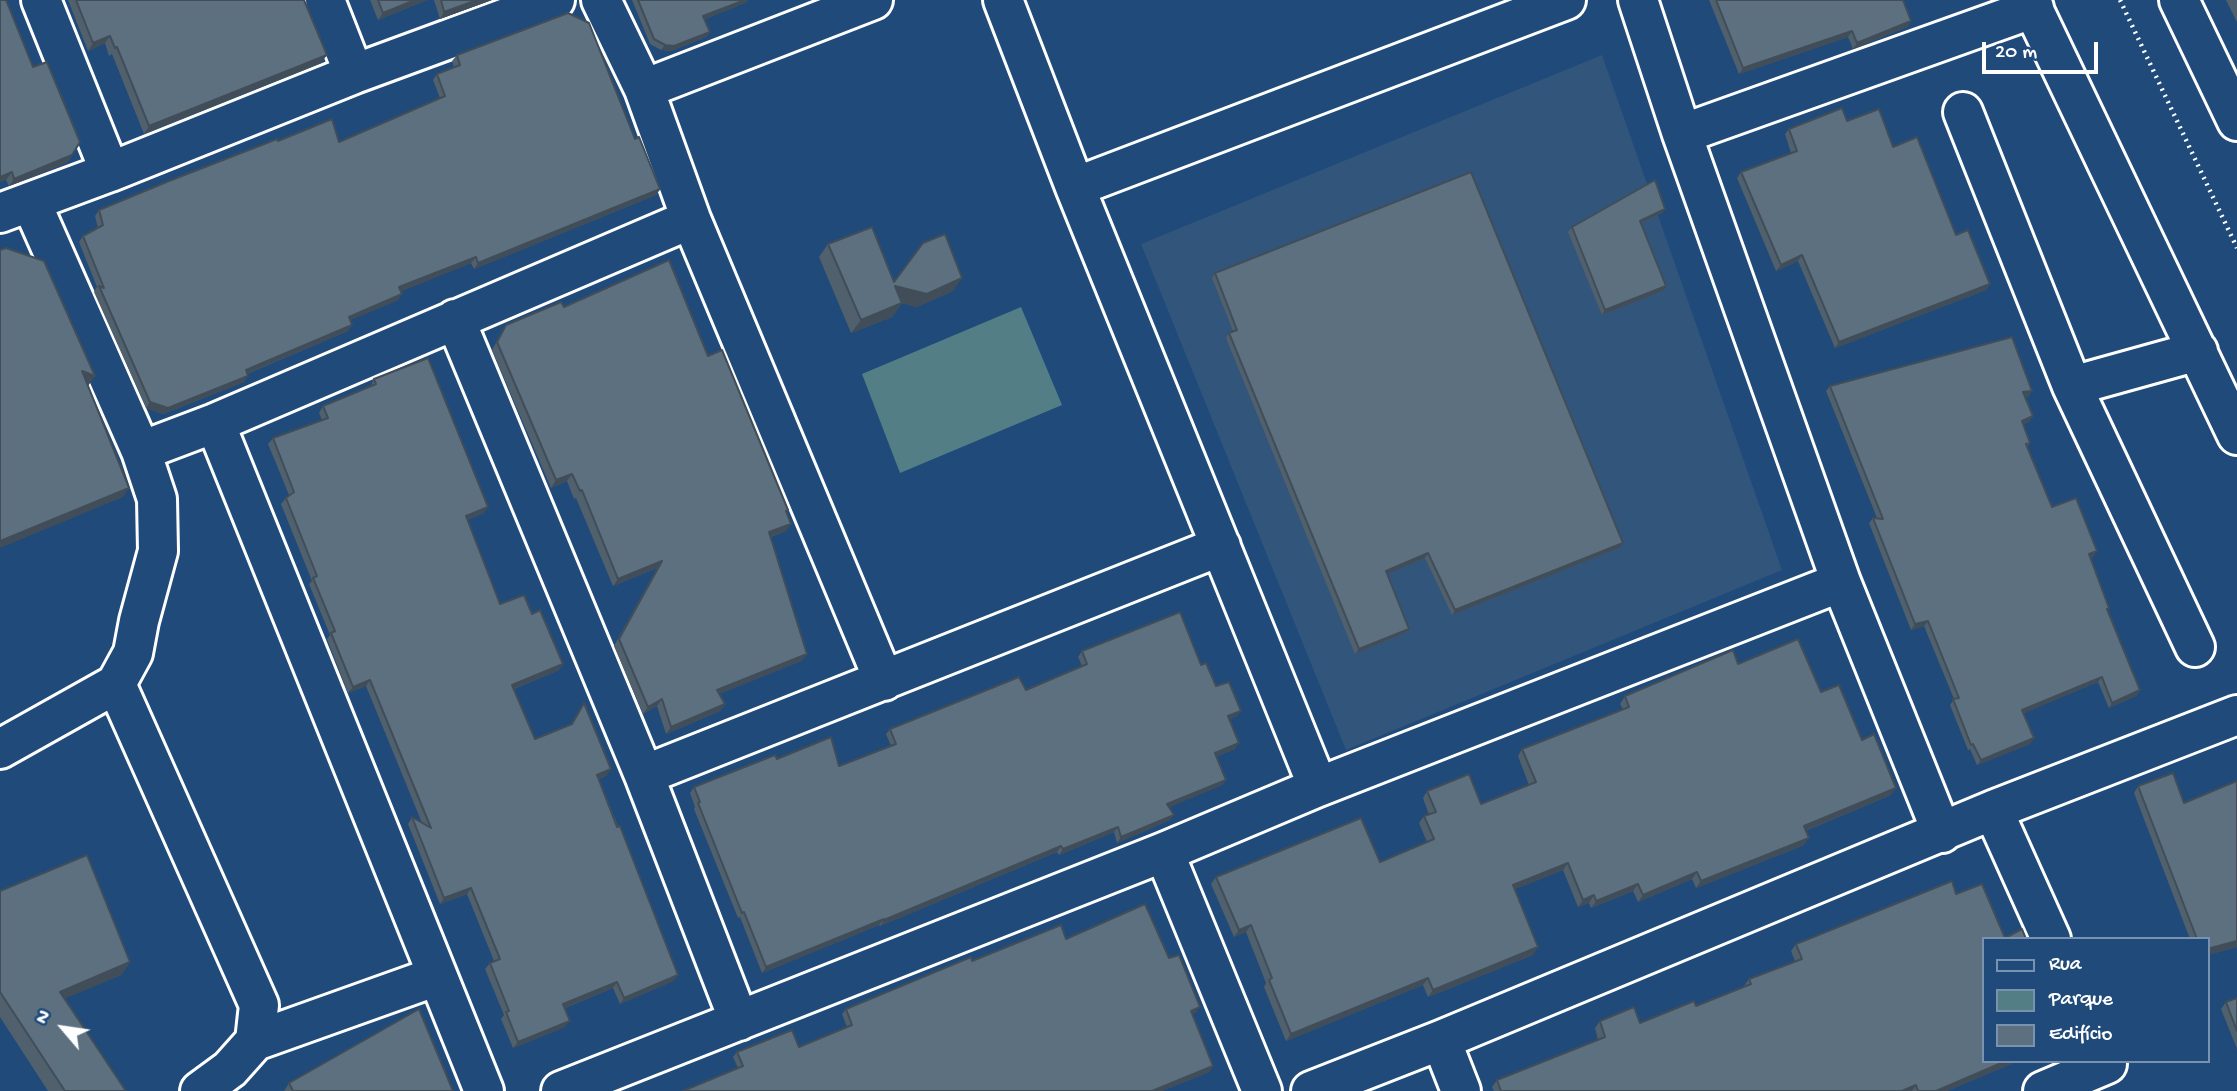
<!DOCTYPE html>
<meta charset="utf-8">
<style>
body{margin:0}
#map{position:relative;width:2237px;height:1091px;overflow:hidden;background:#1f4a7a;font-family:"Gochi Hand",sans-serif}
canvas{display:block}
.legend{position:absolute;left:1982px;top:937px;width:228px;height:126px;box-sizing:border-box;background:#1f4a7a;border:2px solid #7992af;margin:0;padding:9px 12px;list-style:none;font-size:21px;color:#fff}
.legend li{display:flex;align-items:center;gap:14px;height:35px}
.legend b{width:35px;border:2px solid #7992af}
.north{position:absolute;left:28px;top:993px;width:70px;height:70px;-webkit-text-stroke:5px #1f4a7a;paint-order:stroke;rotate:299deg;font-size:19px;font-weight:700;line-height:28px;text-align:center;color:#fff}
.north::after{content:'';display:block;margin:auto;width:24px;height:32px;background:#fff;clip-path:polygon(50% 0,100% 100%,50% 72%,0 100%)}
.scale{position:absolute;left:1982px;top:42px;width:116px;height:32px;box-sizing:border-box;border:4px solid #fff;border-top:0;padding-left:9px;font-size:21px;line-height:24px;white-space:nowrap;color:#fff;-webkit-text-stroke:5px #1f4a7a;paint-order:stroke}
</style>
<div id="map">
<canvas width="2237" height="1091"></canvas>
<ul class="legend">
<li><b style="height:9px;background:#1f4a7a"></b>Rua</li>
<li><b style="height:19px;background:#547e86"></b>Parque</li>
<li><b style="height:19px;background:#5d707f"></b>Edifício</li>
</ul>
<div class="north">N</div>
<div class="scale">20 m</div>
</div>
<script>
const context = document.querySelector('canvas').getContext('2d');
context.lineJoin = 'round';
function paint(path, color) {
  context.fillStyle = color;
  context.fill(path, 'evenodd');
}
function toPath(rows) {
  const path = new Path2D();
  for (const r of rows) {
    path.moveTo(r[0], r[1]);
    for (let i = 2; i < r.length; i += 2) path.lineTo(r[i], r[i + 1]);
  }
  return path;
}
function strokePath(path, color, width, dash) {
  context.strokeStyle = color;
  context.lineWidth = width;
  context.lineCap = dash ? 'butt' : 'round';
  context.setLineDash(dash || []);
  context.stroke(path);
}
const built = toPath([
 [1602,55,1782,570,1346,750,1141,244]
]);
const green = toPath([
 [1021,307,1062,405,900,473,862,374]
]);
const path = toPath([
 [2120,0,2237,248]
]);
const minor = toPath([
 [41,0,110,172],
 [325,0,354,74],
 [601,0,644,89,691,219,884,681],
 [1003,0,1075,187,1318,787],
 [1638,0,1682,134,1841,582,1942,833],
 [2029,0,2237,435],
 [2179,0,2237,121],
 [644,89,873,0],
 [1963,112,2072,386,2195,647],
 [1682,134,2034,8],
 [1075,187,1566,0],
 [31,202,141,451,215,423,691,219],
 [0,213,110,172,354,74,555,0],
 [455,319,644,775,739,1021],
 [2072,386,2198,351],
 [215,423,484,1091],
 [116,684,259,1005,255,1041,230,1069,200,1091],
 [0,749,116,684,133,653,139,621,158,551,157,499,141,451],
 [644,775,1221,546],
 [1993,810,2051,939],
 [1164,852,1262,1091],
 [1441,1040,1461,1091],
 [255,1041,437,976],
 [561,1091,1164,852,1318,787,1841,582],
 [1311,1091,1441,1040,1993,810,2237,715],
 [2043,1091,2107,1064]
]);
const wall = toPath([
 [68,0,304,0,321,63,144,134,112,54,109,56,105,43,88,51],
 [370,0,427,0,378,20],
 [434,0,492,0,440,19],
 [632,0,748,0,745,3,705,19,710,32,706,37,671,51,661,50,650,44],
 [1709,0,1903,0,1911,21,1907,27,1853,49,1848,37,1739,74],
 [2226,0,2237,0,2237,22],
 [457,55,635,139,660,189,656,195,474,269,471,263,401,291,398,300,350,320,348,331,247,374,244,382,163,414,146,408,94,292,97,287,79,242,83,236,98,228,95,216,99,210,278,141,339,142,440,98,433,80,437,74,454,67,452,61],
 [33,67,72,155,67,163,9,186,6,180],
 [1847,121,1893,147,1990,284,1986,290,1835,348,1798,261,1776,271,1737,178,1741,172,1791,153,1785,134,1789,129],
 [1665,209,1662,213,1641,224,1663,291,1602,315,1568,232,1572,227],
 [828,244,894,282,953,291,917,307,902,303,892,317,851,333,819,257],
 [1215,273,1623,543,1619,548,1452,615,1425,558,1387,574,1409,629,1405,633,1355,654,1226,338,1229,333,1233,331,1212,278],
 [564,307,708,356,788,510,786,512,791,524,786,531,771,537,807,654,801,661,719,694,725,704,720,711,666,734,657,706,643,714,614,646,657,568,613,586,576,498,574,499,567,481,551,488,492,350,506,325],
 [374,379,484,513,467,520,500,604,532,614,563,664,559,670,514,689,535,739,571,724,584,703,607,775,599,779,678,975,673,981,620,1004,613,988,565,1008,565,1027,513,1048,501,1019,504,1015,485,969,490,963,494,961,467,894,440,904,408,824,412,817,422,823,366,686,348,693,327,639,330,635,309,584,312,581,281,504,286,498,289,495,268,444,273,438,322,420,319,413,323,406,370,387],
 [1830,386,2032,391,2028,397,2025,397,2029,422,2023,424,2030,443,2027,447,2052,507,2093,557,2090,558,2109,608,2108,610,2140,690,2136,696,2109,708,2098,682,2023,713,2030,744,1977,765,1970,749,1968,750,1950,705,1954,699,1924,626,1911,630,1869,523,1873,518,1877,518,1826,391],
 [1082,651,1201,665,1237,716,1230,719,1235,749,1217,756,1226,780,1222,785,1169,807,1170,820,1117,843,1114,832,1059,855,1057,852,880,926,879,925,762,973,740,917,738,918,694,809,695,807,690,793,694,787,777,759,839,766,891,746,886,734,890,729,1026,690,1082,666,1078,657],
 [1738,664,1821,692,1862,740,1891,795,1805,831,1804,845,1696,888,1692,879,1638,902,1633,891,1591,908,1589,903,1578,907,1563,870,1515,889,1533,955,1428,997,1423,985,1286,1041,1264,987,1266,983,1246,932,1234,937,1211,884,1216,877,1380,862,1427,842,1419,823,1424,816,1429,815,1423,798,1427,791,1481,804,1529,785,1518,756,1522,749,1623,709,1620,704,1625,696],
 [2237,781,2237,947,2207,955,2207,939,2190,939,2134,793,2138,786,2184,803],
 [0,891,130,962,121,975,65,998,126,1091,48,1091,0,1017],
 [1066,939,1169,958,1196,1012,1192,1014,1213,1066,1209,1072,1162,1091,683,1091,738,1068,733,1057,737,1052,799,1047,847,1027,842,1014,846,1009,972,961],
 [1796,944,1983,1061,2018,1061,1947,1091,1494,1091,1492,1087,1497,1080,1598,1040,1595,1028,1600,1021,1640,1023,1696,1006,1744,986,1749,979,1795,961,1791,951],
 [2237,998,2237,1049,2221,1009,2226,1002],
 [289,1083,453,1091,284,1091]
]);
const shadedWall = toPath([
 [415,0,427,0,378,20,383,13],
 [477,0,492,0,440,19,444,12],
 [745,0,748,0,745,3,700,21,703,16],
 [1911,21,1907,27,1853,49,1857,43],
 [1852,31,1848,37,1739,74,1743,68],
 [710,32,706,37,671,51,661,50,665,45],
 [110,36,105,43,88,51,93,43],
 [327,55,321,63,144,134,149,126],
 [72,155,67,163,9,186,14,179],
 [12,172,6,180,0,182,0,177],
 [660,189,656,195,474,269,478,263],
 [1665,209,1662,213,1636,226,1640,221],
 [1802,255,1798,261,1776,271,1781,265],
 [476,257,471,263,395,294,399,287],
 [962,278,953,291,917,307,902,303,892,317,851,333,861,320,895,286],
 [1990,284,1986,290,1835,348,1839,342],
 [1666,286,1663,291,1602,315,1605,310],
 [402,294,398,300,344,323,349,317],
 [352,325,348,331,241,376,246,370],
 [82,371,95,376,88,386,75,381],
 [248,376,244,382,163,414,146,408,150,402],
 [2032,391,2028,397,2019,397,2023,392],
 [2033,416,2029,422,2018,427,2022,421],
 [572,474,567,481,551,488,556,480],
 [129,488,123,497,0,548,0,541],
 [488,507,484,513,461,522,466,516],
 [791,524,786,531,764,539,769,532],
 [1623,543,1619,548,1452,615,1455,610],
 [2097,551,2093,557,2085,560,2089,554],
 [1428,553,1425,558,1383,576,1386,571],
 [662,561,657,568,613,586,618,579],
 [1928,621,1924,626,1911,630,1915,624],
 [1409,629,1405,633,1355,654,1359,649],
 [807,654,801,661,712,697,717,690],
 [563,664,559,670,508,691,512,685],
 [2102,677,2098,682,2018,716,2022,710],
 [370,680,366,686,348,693,353,687],
 [2140,690,2136,696,2109,708,2112,703],
 [662,699,657,706,643,714,648,707],
 [725,704,720,711,666,734,671,727],
 [1241,711,1237,716,1224,722,1228,716],
 [2034,738,2030,744,1977,765,1981,760],
 [1239,743,1235,749,1211,758,1215,753],
 [611,769,607,775,593,781,597,775],
 [1226,780,1222,785,1163,810,1167,804],
 [1896,788,1891,795,1799,833,1804,826],
 [1174,815,1170,820,1117,843,1121,837],
 [1118,827,1114,832,1059,855,1063,849],
 [1809,838,1804,845,1696,888,1701,881],
 [1061,846,1057,852,880,926,884,920],
 [1568,863,1563,870,1508,892,1513,885],
 [1697,872,1692,879,1638,902,1643,895],
 [1638,884,1633,891,1591,908,1596,901],
 [471,888,467,894,440,904,444,898],
 [1594,895,1589,903,1578,907,1583,900],
 [884,919,879,925,762,973,766,967],
 [1251,925,1246,932,1234,937,1239,930],
 [2237,941,2237,947,2207,955,2207,949],
 [1538,947,1533,955,1428,997,1433,990],
 [130,962,121,975,52,1004,60,992],
 [678,975,673,981,620,1004,624,998],
 [1428,978,1423,985,1286,1041,1291,1034],
 [617,982,613,988,559,1010,563,1004],
 [1200,1007,1196,1012,1187,1016,1191,1011],
 [570,1021,565,1027,513,1048,518,1042],
 [2006,1061,2018,1061,1947,1091,1936,1091],
 [1213,1066,1209,1072,1162,1091,1152,1091],
 [1916,1085,1912,1091,1902,1091]
]);
const building = toPath([
 [0,0,6,0,33,67,47,62,80,142,72,155,14,179,12,172,0,177,0,0],
 [76,0,304,0,327,55,149,126,117,47,115,48,110,36,93,43,76,0],
 [378,0,415,0,383,13,378,0],
 [441,0,477,0,444,12,441,0],
 [638,0,745,0,703,16,710,32,674,46,665,45,654,39,638,0],
 [1716,0,1903,0,1911,21,1857,43,1852,31,1743,68,1716,0],
 [568,13,589,23,635,139,639,137,660,189,478,263,476,257,399,287,402,294,349,317,352,325,246,370,248,376,168,408,150,402,99,286,104,288,83,236,103,225,99,210,169,181,277,139,278,141,332,119,339,142,445,96,437,74,460,65,457,55,568,13],
 [1842,108,1847,121,1879,109,1893,147,1917,137,1956,235,1968,230,1990,284,1839,342,1802,255,1781,265,1741,172,1797,151,1789,129,1842,108],
 [1471,172,1623,543,1455,610,1428,553,1386,571,1409,629,1359,649,1229,333,1237,330,1215,273,1471,172],
 [1655,180,1665,209,1640,221,1666,286,1605,310,1572,227,1655,180],
 [872,227,894,282,923,243,945,234,962,278,927,294,895,286,902,303,861,320,828,244,872,227],
 [6,248,44,261,95,376,82,371,129,488,0,541,0,250,6,248],
 [669,260,708,356,722,350,788,510,786,511,791,524,769,532,807,654,717,690,725,704,671,727,662,699,648,707,619,639,662,561,618,579,582,490,580,491,572,474,556,480,497,342,506,325,561,302,564,307,669,260],
 [2012,337,2032,391,2023,392,2033,416,2022,421,2030,443,2026,444,2052,507,2076,498,2097,551,2089,554,2109,608,2107,609,2140,690,2112,703,2102,677,2022,710,2034,738,1981,760,1973,744,1971,745,1953,699,1959,698,1928,621,1915,624,1873,518,1883,519,1830,386,2012,337],
 [428,358,488,507,466,516,500,604,524,595,532,614,540,610,563,664,512,685,535,739,572,724,584,703,611,769,597,775,617,827,620,826,678,975,624,998,617,982,563,1004,570,1021,518,1042,506,1012,509,1011,490,963,500,959,471,888,444,898,412,817,431,828,370,680,353,687,331,633,335,631,313,578,317,576,286,498,294,492,273,438,328,418,323,406,376,384,374,379,428,358],
 [1180,612,1201,665,1206,663,1216,686,1229,682,1241,711,1228,716,1239,743,1215,753,1226,780,1167,804,1174,815,1121,837,1118,827,1063,849,1061,846,884,920,884,919,766,967,744,912,742,913,698,803,700,802,694,787,775,755,777,759,831,737,839,766,896,744,890,729,1019,677,1026,690,1087,664,1082,651,1180,612],
 [1798,639,1821,692,1839,685,1862,740,1874,734,1896,788,1804,826,1809,838,1701,881,1697,872,1643,895,1638,884,1596,901,1594,895,1583,900,1568,863,1513,885,1538,947,1433,990,1428,978,1291,1034,1269,980,1272,978,1251,925,1239,930,1216,877,1361,818,1380,862,1434,839,1424,816,1436,812,1427,791,1469,774,1481,804,1536,782,1522,749,1629,707,1625,696,1733,650,1738,664,1798,639],
 [2173,773,2184,803,2237,781,2237,941,2207,949,2207,939,2197,939,2138,786,2173,773],
 [87,855,130,962,60,992,126,1091,65,1091,0,992,0,891,87,855],
 [1952,881,1956,894,1982,884,2005,938,2022,929,2026,939,1983,939,1983,1061,2006,1061,1936,1091,1918,1091,1916,1085,1902,1091,1501,1091,1497,1080,1605,1037,1600,1021,1634,1007,1640,1023,1694,1001,1696,1006,1751,984,1749,979,1802,959,1796,944,1952,881],
 [1145,904,1169,958,1179,955,1200,1007,1191,1011,1213,1066,1152,1091,683,1091,743,1066,737,1052,792,1030,799,1047,852,1025,846,1009,971,957,972,961,1061,925,1066,939,1145,904],
 [2237,998,2237,1031,2226,1002,2237,998],
 [419,1009,453,1091,293,1091,289,1083,419,1009]
]);
paint(built, '#32557c');
paint(green, '#547e86');
strokePath(minor, '#fff', 44);
strokePath(path, '#fff', 4.5, [2, 5]);
strokePath(minor, '#1f4a7a', 38);
paint(wall, '#50606d');
paint(shadedWall, '#414e59');
paint(building, '#5d707f');
strokePath(building, '#414e59', 2);
</script>
